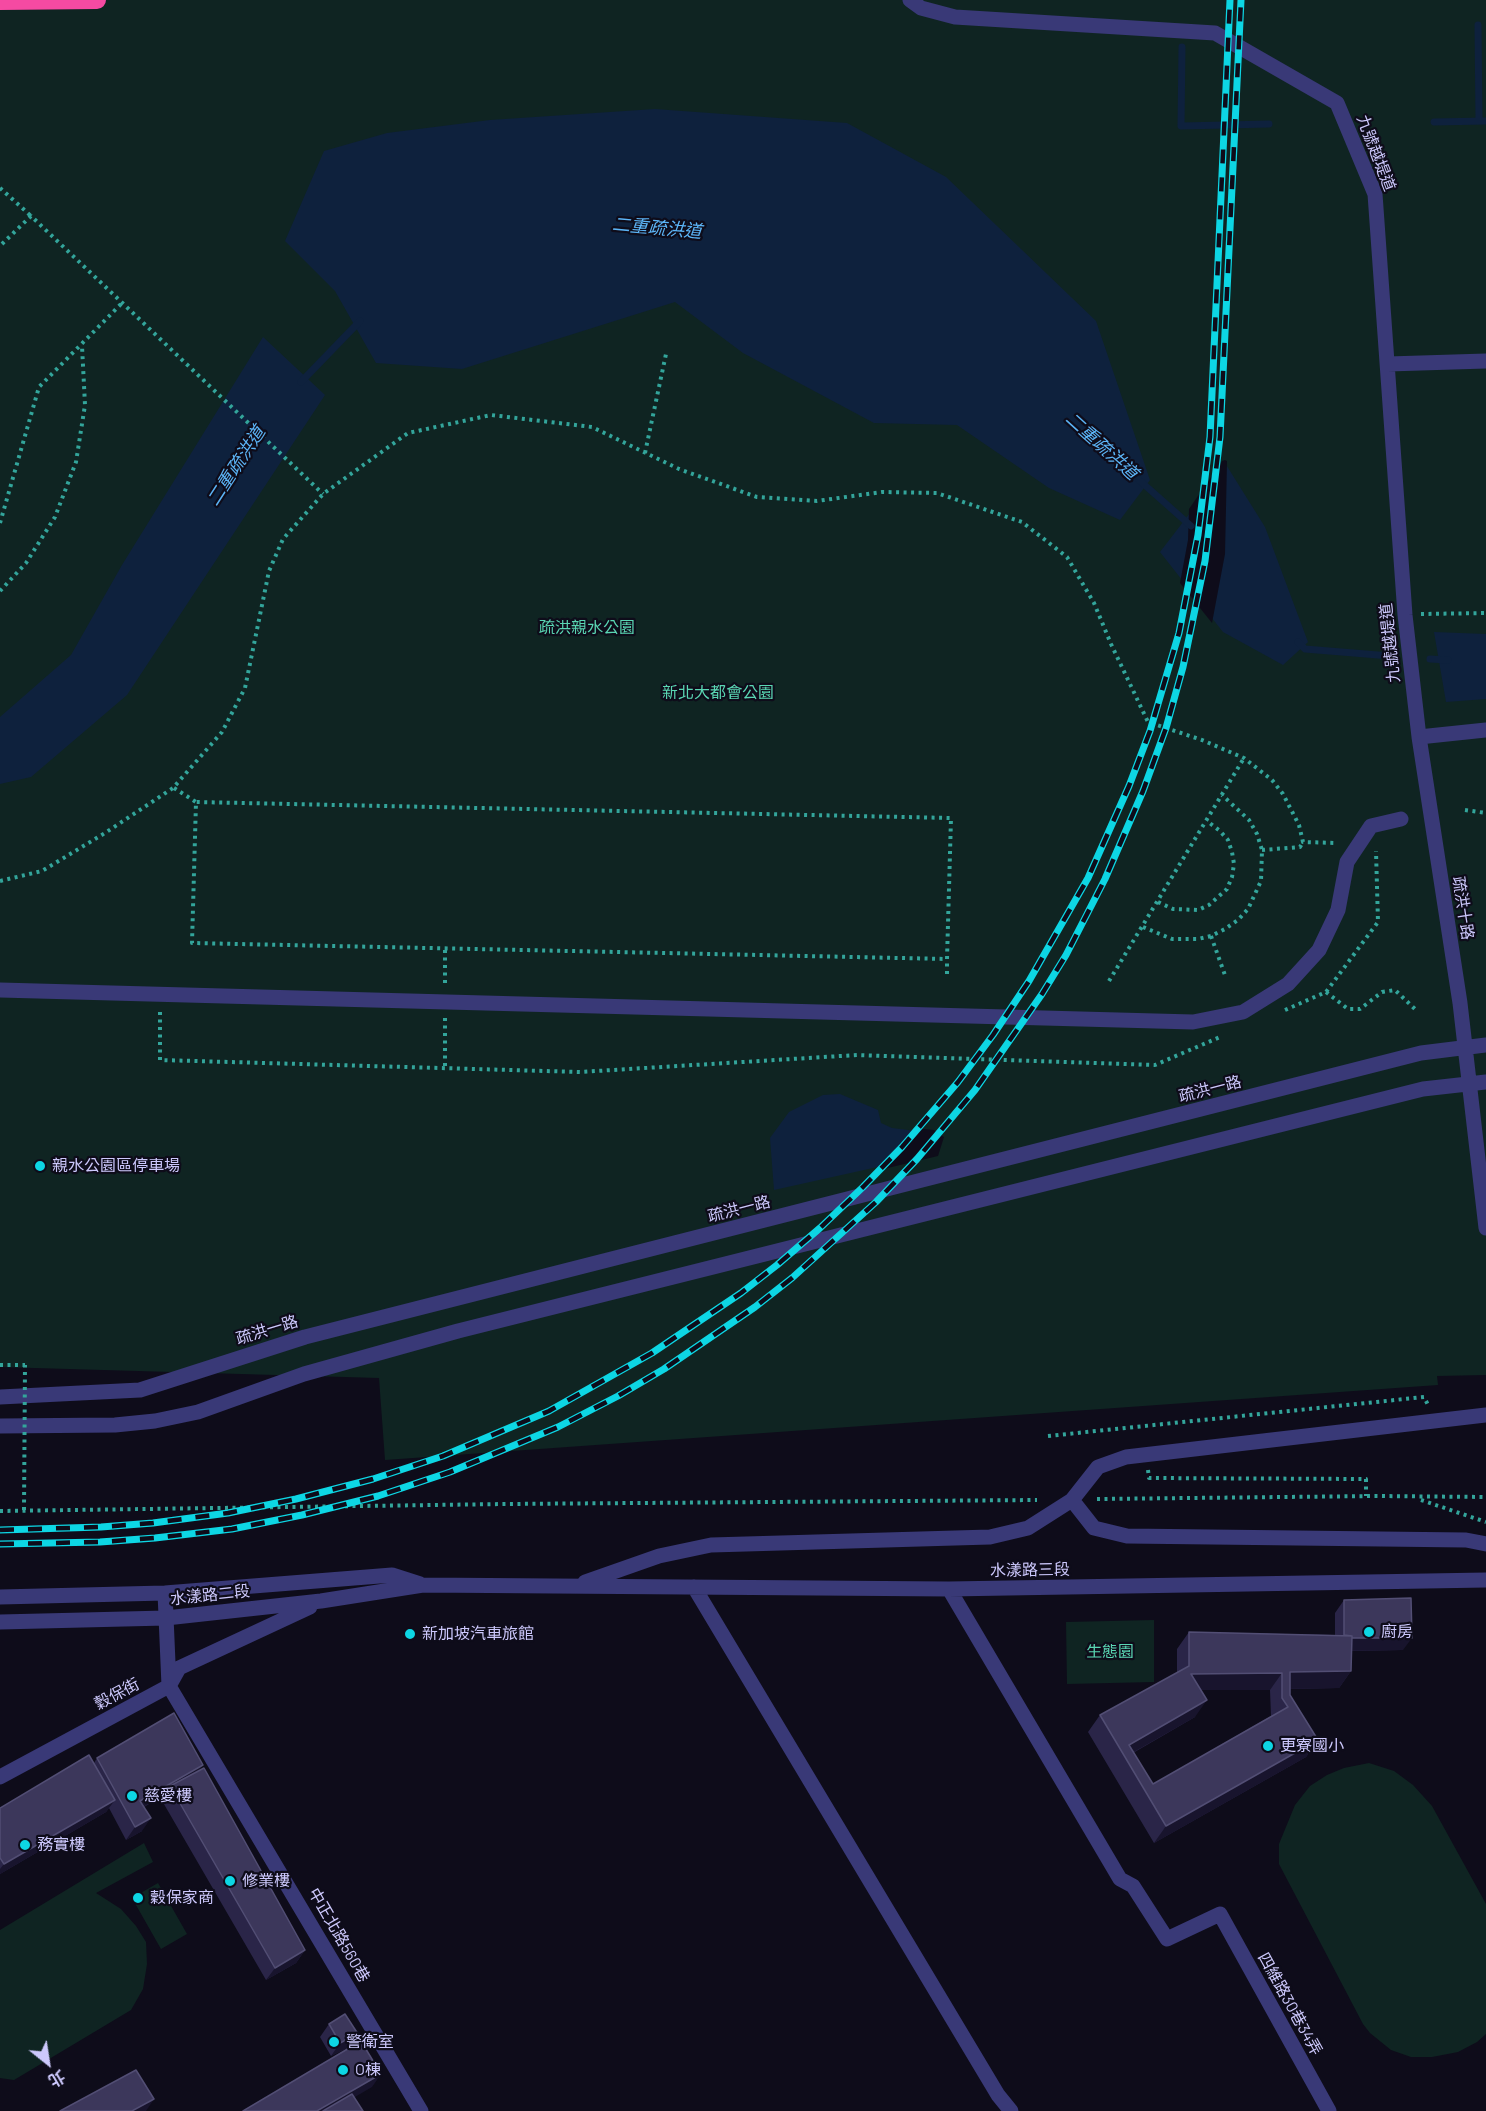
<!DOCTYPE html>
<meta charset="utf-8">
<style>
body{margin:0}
#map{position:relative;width:1486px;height:2111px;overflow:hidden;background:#0e0c1a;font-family:Barlow,"Noto Sans TC",sans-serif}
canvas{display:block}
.north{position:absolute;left:18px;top:2033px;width:60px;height:60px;-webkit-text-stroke:4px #0e0c1a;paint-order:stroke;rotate:150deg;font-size:16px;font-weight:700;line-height:24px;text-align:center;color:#ccc8fc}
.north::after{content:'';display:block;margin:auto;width:21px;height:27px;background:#ccc8fc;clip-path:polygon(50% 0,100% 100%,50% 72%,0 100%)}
</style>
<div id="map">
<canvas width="1486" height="2111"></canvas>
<div class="north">北</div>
</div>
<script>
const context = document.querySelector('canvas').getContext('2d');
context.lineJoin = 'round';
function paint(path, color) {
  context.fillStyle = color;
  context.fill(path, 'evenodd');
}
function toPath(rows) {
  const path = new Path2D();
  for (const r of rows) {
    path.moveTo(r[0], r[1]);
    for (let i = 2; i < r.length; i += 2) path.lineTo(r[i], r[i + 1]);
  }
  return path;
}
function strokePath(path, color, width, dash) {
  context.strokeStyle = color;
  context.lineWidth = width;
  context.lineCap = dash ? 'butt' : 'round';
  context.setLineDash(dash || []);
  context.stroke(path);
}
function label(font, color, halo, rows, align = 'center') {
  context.font = font + ' Barlow,"Noto Sans TC",sans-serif';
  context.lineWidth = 4.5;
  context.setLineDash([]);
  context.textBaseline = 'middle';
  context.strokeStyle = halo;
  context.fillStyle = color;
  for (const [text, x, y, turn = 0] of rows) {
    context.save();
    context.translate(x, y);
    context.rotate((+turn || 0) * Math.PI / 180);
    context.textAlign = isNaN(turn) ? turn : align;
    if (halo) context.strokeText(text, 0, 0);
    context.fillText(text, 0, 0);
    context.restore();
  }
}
const green = toPath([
 [0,0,1486,0,1486,1375,1437,1376,1438,1385,385,1460,379,1378,0,1367],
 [1154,1620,1154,1682,1067,1684,1066,1622],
 [1369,1763,1394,1771,1413,1785,1432,1806,1486,1904,1486,2034,1477,2042,1458,2052,1432,2057,1411,2057,1391,2050,1370,2033,1363,2024,1279,1864,1279,1844,1295,1805,1310,1786,1327,1775,1344,1768],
 [144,1843,153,1862,96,1893,121,1909,136,1926,146,1942,147,1964,143,1989,131,2010,14,2080,0,2078,0,1930],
 [158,1883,187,1934,161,1949,132,1898]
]);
const water = toPath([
 [655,109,847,123,946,177,1096,321,1150,480,1120,520,1049,488,957,425,874,423,743,353,675,302,462,369,376,363,335,291,285,241,324,151,387,133,490,120],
 [263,337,325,395,127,695,31,777,0,784,0,717,71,655,122,565],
 [1225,463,1265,527,1308,642,1283,665,1223,632,1160,552,1200,500],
 [1434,632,1486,634,1486,699,1446,702],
 [840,1094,878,1110,881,1123,892,1128,933,1133,936,1154,774,1190,770,1138,789,1112,823,1095]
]);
const pier = toPath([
 [1225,460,1227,461,1225,554,1212,623,1180,583,1188,540,1189,509,1222,461],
 [915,1128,934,1130,944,1137,938,1156,875,1171]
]);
const stream = toPath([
 [1478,25,1479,121],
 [1182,47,1181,126,1269,124],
 [1434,122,1486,121],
 [301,382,360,321],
 [1139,480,1191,526],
 [1298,642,1305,649,1390,656],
 [1430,659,1448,660]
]);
const path = toPath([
 [0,188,31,216],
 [2,244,31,216,323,494],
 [645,453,666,354],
 [0,523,39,387,123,302],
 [0,591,26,563,55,517,76,462,85,405,82,346],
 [1421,614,1486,613],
 [174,788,196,802],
 [1465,810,1486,813],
 [1262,850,1300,847,1303,842],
 [0,881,42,871,105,833,173,788,222,732,245,688,269,571,283,539,323,494,408,433,491,415,592,427,679,469,757,497,817,501,882,492,937,493,1022,522,1067,557,1094,603,1111,644,1148,722,1202,740,1244,758,1272,780,1283,794,1299,825,1303,842,1336,843],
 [1158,902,1173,909,1198,910,1209,905,1227,889,1232,877,1234,864,1232,852,1228,840,1220,831,1207,821],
 [1143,927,1172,939,1198,939,1211,936,1225,929,1238,920,1248,909,1261,881,1262,850,1257,834,1249,820,1222,795],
 [1211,936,1226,978],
 [947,974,947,959,951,818,196,802,192,943,947,959],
 [1109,981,1244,758],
 [445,983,445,948],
 [1326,992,1348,1009,1360,1009,1382,992,1395,990,1417,1011],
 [1285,1010,1326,992,1378,922,1376,851],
 [160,1012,160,1060,580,1072,857,1055,1155,1065,1220,1037],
 [445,1018,445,1068],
 [0,1365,25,1365],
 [1048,1436,1424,1397,1428,1405],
 [1148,1470,1149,1478,1366,1479,1366,1496],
 [1097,1499,1376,1496,1486,1497],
 [1421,1500,1486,1522],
 [0,1511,504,1504,1037,1500]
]);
const minor = toPath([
 [910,0,921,8,955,17,1215,33,1337,103,1375,194,1405,615,1419,737,1460,1003,1486,1228],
 [1388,364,1486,361],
 [1419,737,1486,730],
 [0,990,1193,1022,1243,1012,1288,984,1319,950,1338,910,1347,862,1371,826,1401,819],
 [0,1397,140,1390,305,1337,1421,1053,1486,1045],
 [1486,1415,1126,1457,1098,1467,1072,1500,1094,1528,1127,1536,1466,1540,1486,1544],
 [0,1426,115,1425,155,1421,198,1412,304,1374,458,1331,1423,1089,1486,1082],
 [585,1582,659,1556,711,1545,990,1537,1028,1528,1072,1500],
 [694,1587,998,2095,1011,2111],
 [949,1589,1120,1879,1133,1886,1167,1939,1220,1914,1329,2111],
 [165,1593,169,1686,421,2111],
 [0,1597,165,1593,392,1575,420,1584],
 [0,1622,166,1618,321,1601,423,1585,949,1589,1486,1580],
 [169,1686,179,1668,310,1607],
 [0,1777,169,1686]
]);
const highway = toPath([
 [0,1,97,0]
]);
const rail = toPath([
 [0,1530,101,1527,153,1523,228,1513,296,1499,373,1479,443,1456,549,1411,652,1353,741,1293,777,1265,820,1228,863,1187,902,1147,958,1082,993,1035,1029,981,1088,878,1129,786,1150,731,1179,633,1198,535,1210,437,1230,0],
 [0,1544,100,1542,155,1538,232,1529,302,1515,378,1496,450,1472,558,1427,618,1396,664,1369,755,1307,792,1278,876,1202,917,1159,975,1090,1042,994,1066,955,1105,879,1143,791,1166,728,1183,667,1205,561,1220,437,1241,0]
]);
const pathBridge = toPath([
 [24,1510,25,1365]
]);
const wall = toPath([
 [1344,1600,1403,1650,1352,1651,1351,1671,1339,1688,1290,1689,1290,1695,1318,1740,1306,1757,1154,1843,1088,1732,1100,1715,1177,1673,1177,1649,1189,1632,1335,1635,1335,1613],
 [1201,1690,1270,1690,1271,1716,1153,1784,1133,1753,1195,1717],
 [97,1758,200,1770,305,1950,296,1963,266,1980,161,1799,164,1795,144,1807,142,1831,126,1840,109,1808,106,1812,0,1874,0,1808,94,1763],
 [329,2024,358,2034,349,2047,331,2056,320,2037]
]);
const shadedWall = toPath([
 [1344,1638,1412,1638,1403,1650,1335,1651],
 [1351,1671,1339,1688,1282,1689,1290,1672],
 [1282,1673,1270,1690,1180,1690,1191,1674],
 [1207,1700,1195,1717,1125,1757,1129,1745],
 [1318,1740,1306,1757,1154,1843,1166,1826],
 [203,1765,194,1778,170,1786,164,1795,131,1814,140,1801],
 [115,1800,106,1812,0,1874,0,1869,4,1864],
 [151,1818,142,1831,126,1840,135,1827],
 [305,1950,296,1963,266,1980,275,1968],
 [358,2034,349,2047,331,2056,340,2043],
 [381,2074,372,2087,331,2111,317,2111],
 [154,2099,146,2111,132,2111]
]);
const building = toPath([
 [1411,1598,1412,1638,1352,1638,1352,1636,1344,1635,1344,1600,1411,1598],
 [1189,1632,1352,1636,1351,1671,1290,1672,1290,1695,1318,1740,1166,1826,1100,1715,1189,1666,1189,1632],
 [1282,1673,1282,1698,1288,1707,1153,1784,1129,1745,1207,1700,1191,1674,1282,1673],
 [174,1713,203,1765,140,1801,151,1818,135,1827,97,1758,174,1713],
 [89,1755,115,1800,4,1864,0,1858,0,1808,89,1755],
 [204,1768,305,1950,275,1968,170,1786,204,1768],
 [345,2014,358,2034,340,2043,329,2024,345,2014],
 [361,2041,381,2074,317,2111,243,2111,361,2041],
 [136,2070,154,2099,132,2111,60,2111,136,2070],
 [352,2094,363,2111,323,2111,352,2094]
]);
const markers = [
 [40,1166,6,"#0dd6e4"],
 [1369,1632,6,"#0dd6e4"],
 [410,1634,6,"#0dd6e4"],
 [1268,1746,6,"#0dd6e4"],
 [132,1796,6,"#0dd6e4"],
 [25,1845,6,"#0dd6e4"],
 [230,1881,6,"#0dd6e4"],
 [138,1898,6,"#0dd6e4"],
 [334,2042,6,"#0dd6e4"],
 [343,2070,6,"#0dd6e4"]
];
const streetNames = [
 ["九號越堤道",1376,153,69],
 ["九號越堤道",1390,643,-96],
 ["疏洪十路",1463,908,81],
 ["疏洪一路",1210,1089,-14],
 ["疏洪一路",739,1209,-14],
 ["疏洪一路",267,1330,-17],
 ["水漾路三段",1030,1570,-1],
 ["水漾路二段",210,1595,-6],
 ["穀保街",117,1694,-28],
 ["中正北路560巷",339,1935,60],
 ["四維路30巷34弄",1290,2004,61]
];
const parkNames = [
 ["疏洪親水公園",587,628],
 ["新北大都會公園",718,693],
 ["生態園",1110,1652]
];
const poiNames = [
 ["親水公園區停車場",52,1166],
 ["廚房",1381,1632],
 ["新加坡汽車旅館",422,1634],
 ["更寮國小",1280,1746],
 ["慈愛樓",144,1796],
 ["務實樓",37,1845],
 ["修業樓",242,1881],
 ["穀保家商",150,1898],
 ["警衛室",346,2042],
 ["O棟",355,2070]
];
const waterNames = [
 ["二重疏洪道",657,228,5],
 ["二重疏洪道",1102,446,42],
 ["二重疏洪道",236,466,-57]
];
paint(green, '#0f2422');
paint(water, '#0e213d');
paint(pier, '#0e0c1a');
strokePath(stream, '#0e213d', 7);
strokePath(path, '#33a59b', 4, [3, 4.5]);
strokePath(minor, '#393977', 15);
strokePath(highway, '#f54aa2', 18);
strokePath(rail, '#0dd6e4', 7);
strokePath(rail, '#0e0c1a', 4.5, [14]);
strokePath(pathBridge, '#33a59b', 4, [3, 4.5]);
paint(wall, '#2a2548');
paint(shadedWall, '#18142d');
paint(building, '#3c375b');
strokePath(building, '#524e74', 1.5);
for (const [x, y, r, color] of markers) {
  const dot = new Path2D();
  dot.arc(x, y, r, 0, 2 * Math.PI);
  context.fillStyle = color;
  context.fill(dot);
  strokePath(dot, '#0e0c1a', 2);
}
label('16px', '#ccc8fc', '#0e0c1a', streetNames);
label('16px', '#5ad6b3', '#0e0c1a', parkNames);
label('16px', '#ccc8fc', '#0e0c1a', poiNames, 'left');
label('italic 18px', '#5cb4f6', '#0e0c1a', waterNames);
</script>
